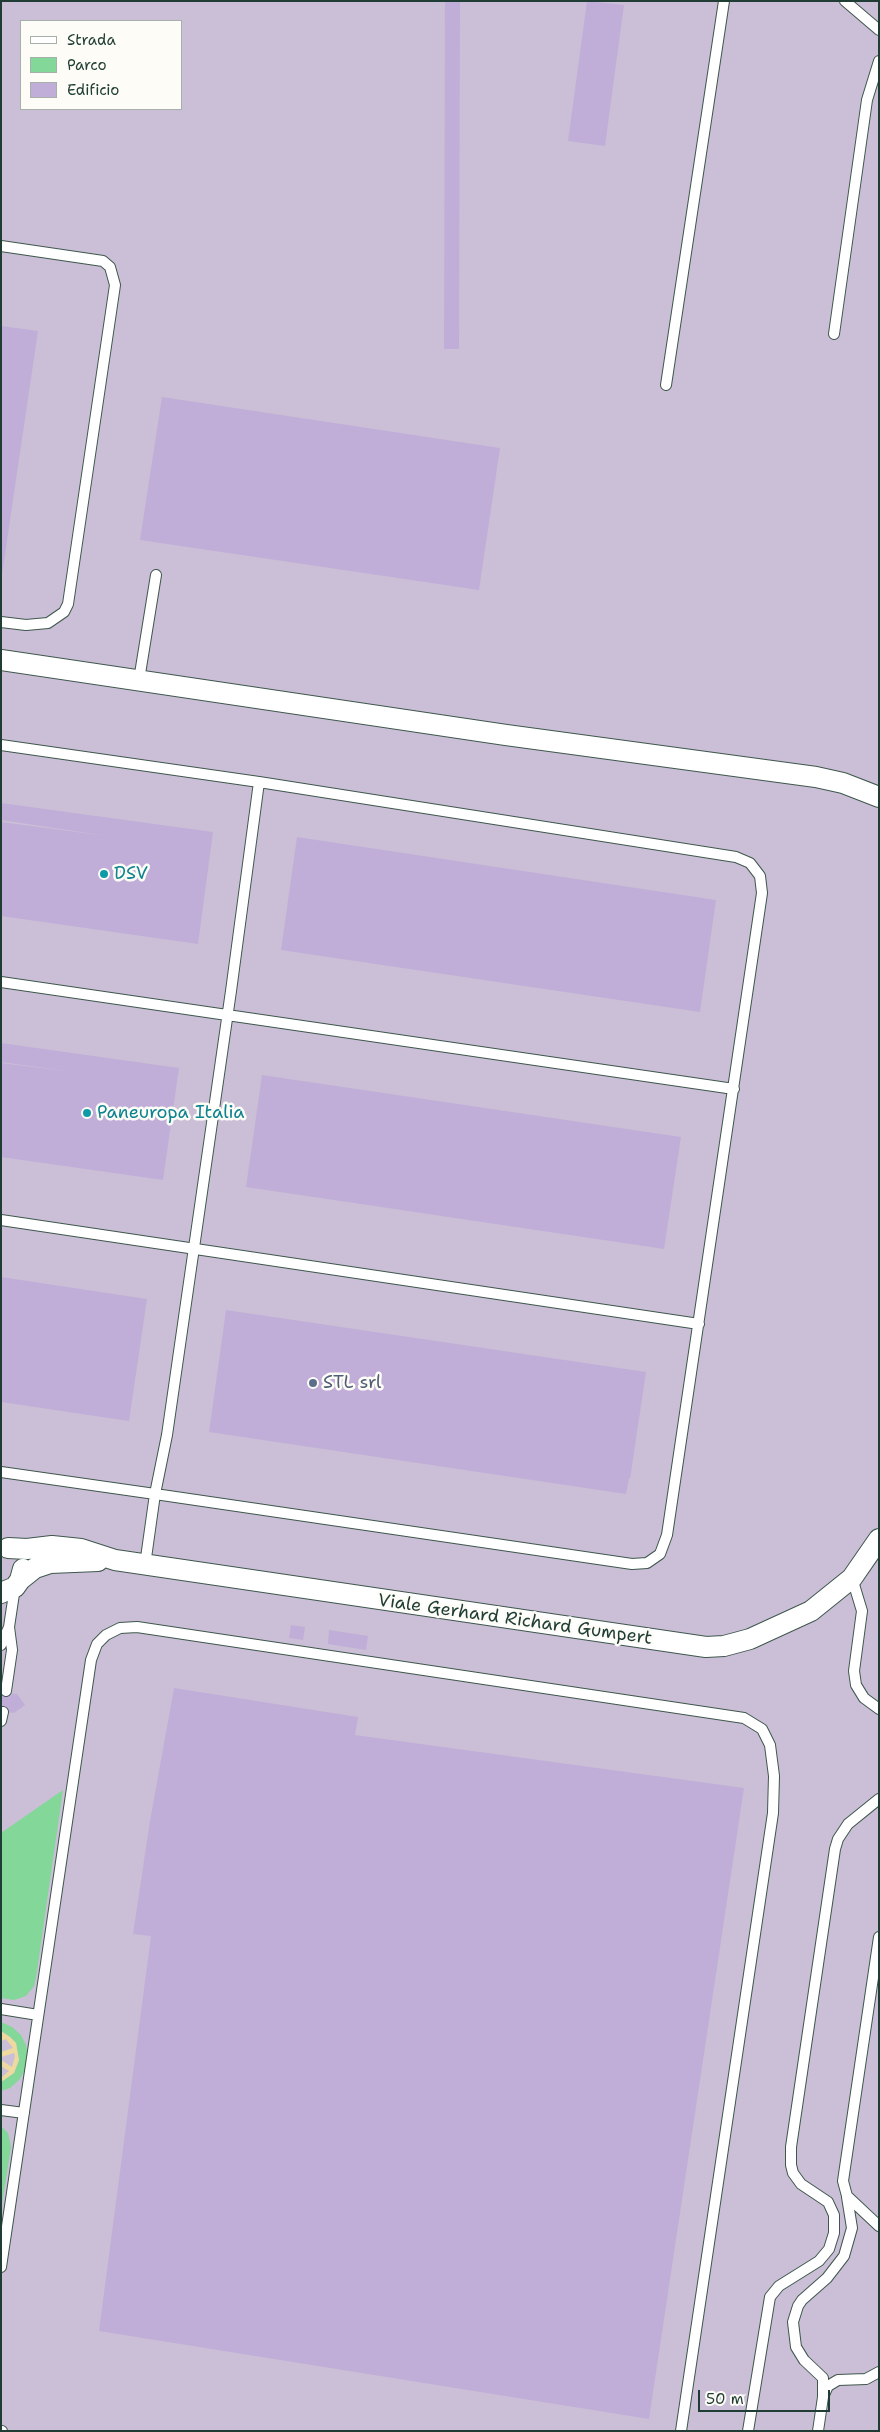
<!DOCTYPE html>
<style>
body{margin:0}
#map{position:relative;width:880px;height:2432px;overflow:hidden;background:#f6edda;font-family:"Shantell Sans",sans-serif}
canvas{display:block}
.frame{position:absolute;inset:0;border:2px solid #1f3d34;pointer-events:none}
.legend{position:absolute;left:20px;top:20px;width:162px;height:90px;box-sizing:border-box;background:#fdfcf7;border:1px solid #a4b0a9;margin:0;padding:6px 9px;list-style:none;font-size:15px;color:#1f3d34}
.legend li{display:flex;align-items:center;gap:10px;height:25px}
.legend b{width:25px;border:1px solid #a4b0a9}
.scale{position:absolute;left:698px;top:2390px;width:132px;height:22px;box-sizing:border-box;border:2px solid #1f3d34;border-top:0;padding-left:6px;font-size:15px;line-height:18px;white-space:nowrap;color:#1f3d34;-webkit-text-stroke:4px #fdfcf7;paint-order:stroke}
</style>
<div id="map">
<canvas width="880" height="2432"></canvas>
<div class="frame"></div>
<ul class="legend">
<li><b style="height:6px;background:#fff"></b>Strada</li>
<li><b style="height:14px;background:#83d799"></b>Parco</li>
<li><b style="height:14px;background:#c1aed8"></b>Edificio</li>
</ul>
<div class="scale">50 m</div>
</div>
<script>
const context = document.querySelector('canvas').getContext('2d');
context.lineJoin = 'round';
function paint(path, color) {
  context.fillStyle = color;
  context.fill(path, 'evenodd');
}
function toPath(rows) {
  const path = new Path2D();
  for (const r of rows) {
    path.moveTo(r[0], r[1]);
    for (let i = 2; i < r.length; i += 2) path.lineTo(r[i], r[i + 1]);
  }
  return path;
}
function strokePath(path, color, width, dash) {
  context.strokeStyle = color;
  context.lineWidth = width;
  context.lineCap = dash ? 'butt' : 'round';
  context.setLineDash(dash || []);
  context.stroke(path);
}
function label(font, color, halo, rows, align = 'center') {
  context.font = font + ' "Shantell Sans",sans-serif';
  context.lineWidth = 5;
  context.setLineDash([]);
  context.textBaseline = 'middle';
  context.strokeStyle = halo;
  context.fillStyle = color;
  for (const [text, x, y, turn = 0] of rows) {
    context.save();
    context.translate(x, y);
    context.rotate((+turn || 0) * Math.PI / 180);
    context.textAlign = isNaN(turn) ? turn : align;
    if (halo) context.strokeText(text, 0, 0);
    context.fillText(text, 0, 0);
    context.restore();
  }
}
const industrial = toPath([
 [1,1,879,1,879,2431,1,2431],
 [21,21,181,21,181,109,21,109]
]);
const green = toPath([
 [63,1790,36,1978,34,1986,26,1996,14,2000,1,1998,1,1833],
 [1,2022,12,2027,21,2035,26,2045,28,2056,26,2068,20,2079,10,2088,1,2091,1,2082,14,2073,19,2060,16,2043,10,2037,1,2031],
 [1,2126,8,2133,11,2147,1,2210]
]);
const sand = toPath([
 [1,2031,10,2037,16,2043,19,2060,14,2073,1,2082,1,2078,9,2071,1,2066,1,2060,12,2067,15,2056,14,2053,1,2057,1,2052,13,2048,6,2039,1,2041]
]);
const building = toPath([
 [445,1,460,1,459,349,444,349],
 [587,1,624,5,605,146,568,141],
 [1,326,38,331,2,574,1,574],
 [162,397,500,448,479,590,140,540],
 [1,803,213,832,198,944,1,916,1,822,107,836,1,820],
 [297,837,716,900,700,1012,281,950],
 [1,1043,179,1068,163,1180,1,1157,1,1063,73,1072,1,1062],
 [262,1075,681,1137,664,1249,246,1187],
 [1,1277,147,1299,129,1421,1,1402],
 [226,1310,646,1372,630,1479,629,1478,626,1494,209,1432],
 [291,1625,305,1627,303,1640,289,1638],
 [329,1630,368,1636,366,1650,328,1644],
 [174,1688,358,1717,355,1735,744,1788,649,2419,99,2331,151,1936,133,1934,150,1821],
 [1,1692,17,1694,25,1705,14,1713,1,1711]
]);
const lane = toPath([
 [845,1,879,30],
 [1,246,103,261,110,267,115,285,68,604,64,612,48,623,26,625,1,622],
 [834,334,867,100,879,61],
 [666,385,724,1],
 [139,680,156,575],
 [1,745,259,782],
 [259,782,736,857,750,863,760,876,762,893,667,1535,660,1554,647,1563,632,1564,155,1494,167,1435,231,991,259,782],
 [1,982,734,1089],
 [1,1220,699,1324],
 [1,1472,155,1494,145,1565],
 [852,1578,862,1611,854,1671,856,1685,864,1698,879,1709],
 [1,1645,9,1627],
 [6,1691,12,1650,9,1627,15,1587],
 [1,1721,3,1712],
 [879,1937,843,2181,847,2196,879,2226],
 [1,2009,38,2015],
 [1,2110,24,2113],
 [1,2267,91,1660,97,1644,106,1635,120,1628,137,1627,744,1718,762,1729,770,1745,774,1776,773,1813,681,2431],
 [823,2397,823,2378,804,2360,796,2347,793,2322,798,2306,802,2300,827,2278,844,2256,852,2228,847,2197],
 [1,2431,2,2431],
 [748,2431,770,2297,779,2286,819,2261,829,2249,834,2233,834,2215,828,2202,801,2184,793,2173,791,2165,791,2147,835,1849,838,1839,848,1824,879,1799],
 [818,2431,823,2397,828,2386,838,2380,866,2379,879,2372]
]);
const street = toPath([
 [1,660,506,735,816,777,843,783,879,797],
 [8,1548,27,1549,52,1546,81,1549,115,1560,706,1647,724,1646,750,1639,811,1611,852,1578,879,1539],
 [20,1580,35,1568,50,1563,98,1561],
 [1,1593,15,1587,20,1580,23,1569]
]);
const markers = [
 [104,874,5,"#0f9aa8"],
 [87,1113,5,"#0f9aa8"],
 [313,1383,5,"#5c6f8a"]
];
const cultureNames = [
 ["DSV",114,874],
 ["Paneuropa Italia",97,1113]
];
const serviceNames = [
 ["STL srl",323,1383]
];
const streetNames = [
 ["Viale Gerhard Richard Gumpert",515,1620,8]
];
paint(industrial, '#cabfd6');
paint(green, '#83d799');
paint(sand, '#eeda9e');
paint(building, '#c1aed8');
strokePath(lane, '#3f574d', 12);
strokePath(street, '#3f574d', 22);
strokePath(lane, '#fff', 10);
strokePath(street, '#fff', 20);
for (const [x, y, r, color] of markers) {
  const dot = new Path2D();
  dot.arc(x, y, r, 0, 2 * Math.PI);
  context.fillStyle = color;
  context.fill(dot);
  strokePath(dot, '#fdfcf7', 2);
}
label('18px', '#0d838f', '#fdfcf7', cultureNames, 'left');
label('18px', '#4e5e75', '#fdfcf7', serviceNames, 'left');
label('18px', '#1f3d34', '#fdfcf7', streetNames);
</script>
